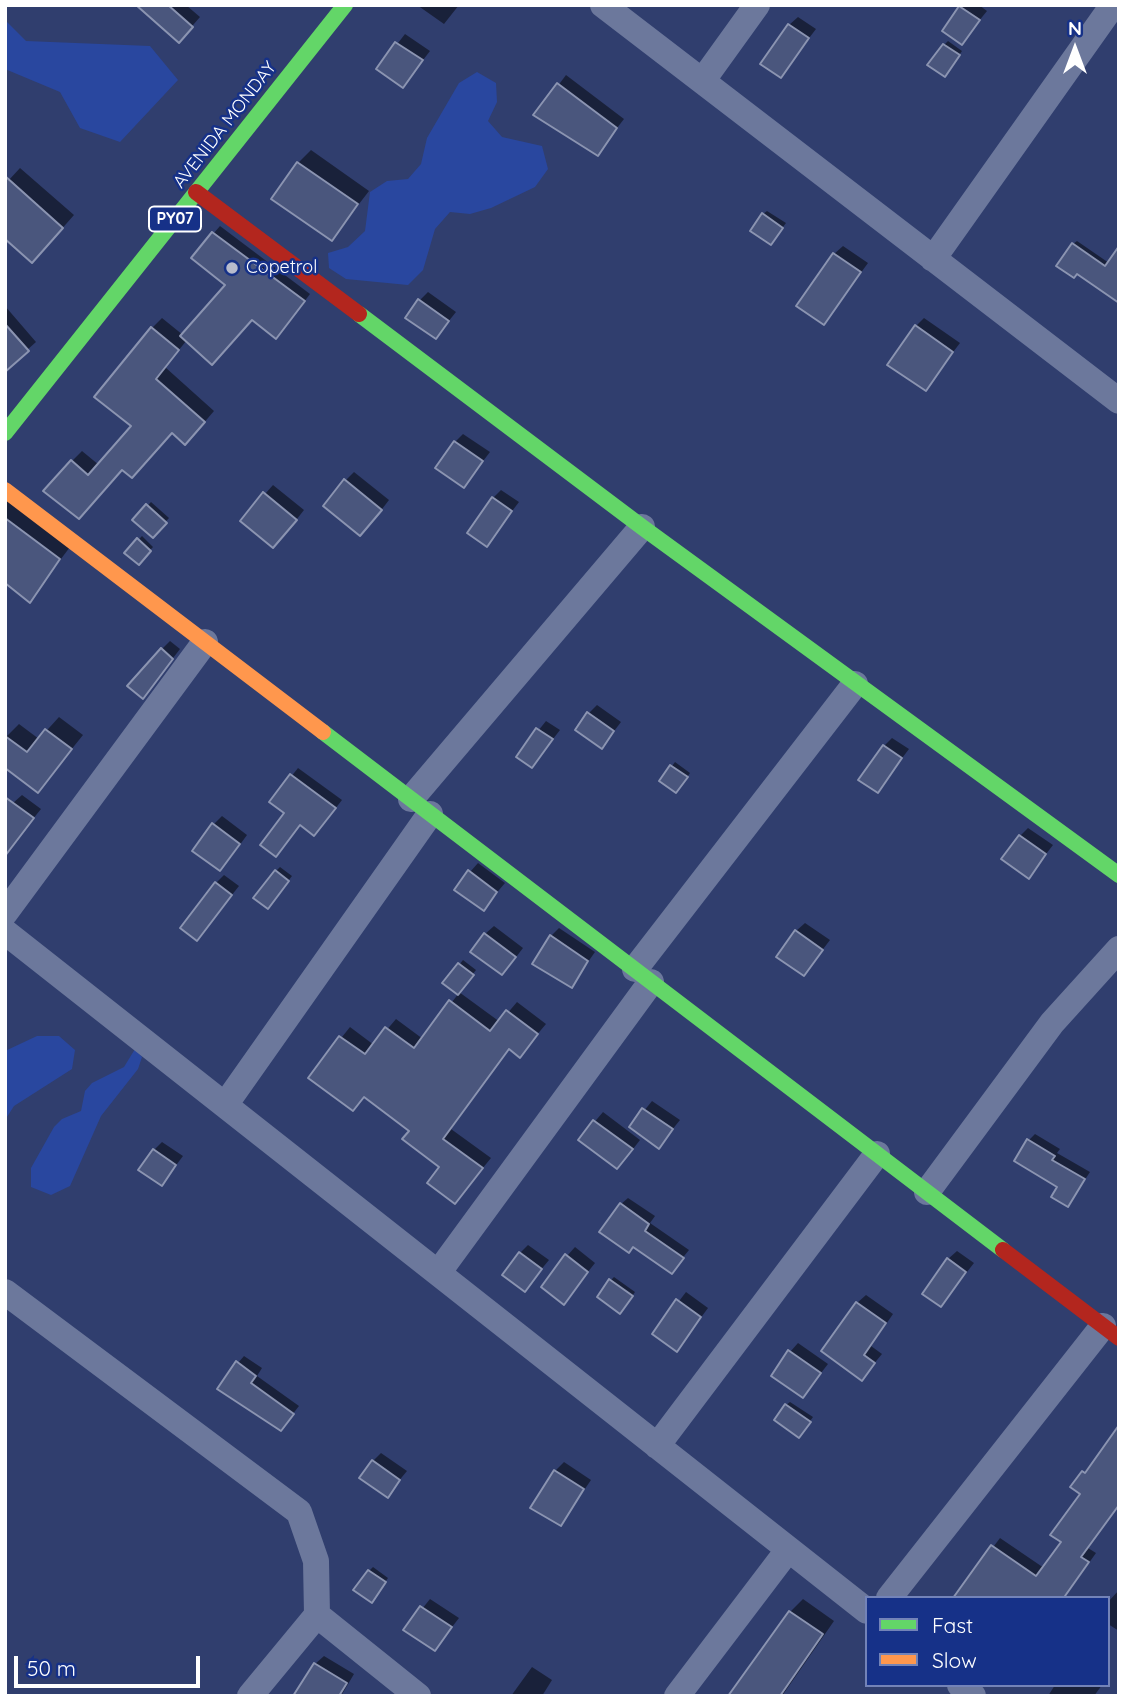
<!DOCTYPE html>
<style>
body{margin:0}
#map{position:relative;width:1124px;height:1701px;overflow:hidden;background:#303e6e;font-family:Quicksand,sans-serif}
canvas{display:block}
.frame{position:absolute;inset:0;border:7px solid #fff;pointer-events:none}
.legend{position:absolute;left:865px;top:1596px;width:245px;height:91px;box-sizing:border-box;background:#163188;border:2px solid #7383b8;margin:0;padding:9px 12px;list-style:none;font-size:21px;color:#fff}
.legend li{display:flex;align-items:center;gap:14px;height:35px}
.legend b{width:35px;border:2px solid #7383b8}
.north{position:absolute;left:1040px;top:14px;width:70px;height:70px;-webkit-text-stroke:5px #163188;paint-order:stroke;rotate:0deg;font-size:19px;font-weight:700;line-height:28px;text-align:center;color:#fff}
.north::after{content:'';display:block;margin:auto;width:24px;height:32px;background:#fff;clip-path:polygon(50% 0,100% 100%,50% 72%,0 100%)}
.scale{position:absolute;left:14px;top:1656px;width:186px;height:32px;box-sizing:border-box;border:4px solid #fff;border-top:0;padding-left:9px;font-size:21px;line-height:24px;white-space:nowrap;color:#fff;-webkit-text-stroke:5px #163188;paint-order:stroke}
</style>
<div id="map">
<canvas width="1124" height="1701"></canvas>
<div class="frame"></div>
<ul class="legend">
<li><b style="height:9px;background:#63d668"></b>Fast</li>
<li><b style="height:9px;background:#ff974d"></b>Slow</li>
</ul>
<div class="north">N</div>
<div class="scale">50 m</div>
</div>
<script>
const context = document.querySelector('canvas').getContext('2d');
context.lineJoin = 'round';
function paint(path, color) {
  context.fillStyle = color;
  context.fill(path, 'evenodd');
}
function toPath(rows) {
  const path = new Path2D();
  for (const r of rows) {
    path.moveTo(r[0], r[1]);
    for (let i = 2; i < r.length; i += 2) path.lineTo(r[i], r[i + 1]);
  }
  return path;
}
function strokePath(path, color, width, dash) {
  context.strokeStyle = color;
  context.lineWidth = width;
  context.lineCap = dash ? 'butt' : 'round';
  context.setLineDash(dash || []);
  context.stroke(path);
}
function label(font, color, halo, rows, align = 'center') {
  context.font = font + ' Quicksand,sans-serif';
  context.lineWidth = 5;
  context.setLineDash([]);
  context.textBaseline = 'middle';
  context.strokeStyle = halo;
  context.fillStyle = color;
  for (const [text, x, y, turn = 0] of rows) {
    context.save();
    context.translate(x, y);
    context.rotate((+turn || 0) * Math.PI / 180);
    context.textAlign = isNaN(turn) ? turn : align;
    if (halo) context.strokeText(text, 0, 0);
    context.fillText(text, 0, 0);
    context.restore();
  }
}
const green = toPath([
 [5,20,26,41,150,46,178,80,120,142,80,128,60,92,5,69],
 [477,72,496,83,497,102,488,121,502,137,542,146,548,169,535,187,491,208,470,214,450,212,435,229,423,270,408,285,346,279,329,268,328,253,348,247,365,231,370,192,387,181,408,179,421,164,427,138,459,83],
 [37,1036,59,1036,75,1050,72,1069,14,1106,5,1120,5,1051],
 [135,1049,142,1057,138,1069,101,1116,70,1186,51,1195,31,1187,31,1168,54,1127,62,1119,81,1111,85,1091,92,1083,124,1067]
]);
const shadow = toPath([
 [156,5,186,5,200,17,187,32],
 [417,5,459,5,444,24],
 [963,5,979,5,987,11,961,43,944,31],
 [798,17,816,29,780,76,789,25],
 [405,34,430,51,403,86,378,69],
 [948,41,962,51,948,71,944,45],
 [566,75,624,119,597,154,536,115],
 [311,150,369,191,332,239,298,163],
 [20,168,74,215,44,249,8,181],
 [767,211,786,223,774,239,763,214],
 [220,226,310,294,283,330,252,318,187,340,165,367,214,411,196,432,173,431,123,468,89,506,72,461,82,451,99,465,134,426,152,328,162,318,183,335,227,285,193,257],
 [1077,241,1109,263,1110,295,1073,244],
 [843,246,868,263,824,323,834,254],
 [428,292,456,312,436,337,419,301],
 [5,306,36,342,6,369],
 [924,318,960,343,925,389,916,326],
 [463,434,490,452,464,486,455,442],
 [354,472,389,500,369,526,346,480],
 [273,485,304,510,282,538,265,494],
 [501,490,519,502,487,544,493,498],
 [5,496,70,547,30,600,5,563],
 [151,502,169,518,153,536,134,520],
 [142,536,153,547,139,562,127,552],
 [170,641,180,649,143,697,162,649],
 [597,705,621,722,602,747,589,713],
 [59,717,83,735,38,791,5,738,19,724,39,739],
 [546,721,560,730,532,766,518,756],
 [892,738,909,749,877,791,884,746],
 [675,762,690,773,680,787,661,781],
 [298,768,342,800,321,827,301,824,276,855,286,813,271,802],
 [22,795,41,809,7,851,13,803],
 [222,816,247,835,228,861,214,824],
 [1028,828,1053,845,1029,876,1020,836],
 [478,863,505,883,483,909,470,872],
 [280,867,292,876,271,903,276,871],
 [224,875,239,886,197,939,216,883],
 [805,923,830,940,804,974,796,931],
 [494,926,523,948,510,965,485,934],
 [559,928,595,952,571,986,551,936],
 [463,960,476,970,459,992,500,1022,517,1002,546,1024,520,1055,510,1048,451,1129,491,1158,455,1202,441,1166,411,1130,365,1096,310,1077,350,1027,374,1045,396,1019,423,1039,459,993,445,983],
 [652,1101,680,1120,659,1146,631,1127],
 [603,1112,640,1140,626,1158,580,1139],
 [1035,1134,1060,1149,1057,1153,1090,1172,1068,1205,1029,1140],
 [162,1142,183,1156,162,1184,154,1150],
 [628,1198,655,1216,650,1223,689,1250,671,1272,621,1204],
 [528,1245,549,1260,525,1289,520,1253],
 [575,1247,595,1263,564,1302,567,1256],
 [957,1251,974,1263,941,1305,948,1259],
 [614,1277,635,1292,624,1308,611,1280],
 [686,1292,708,1308,677,1350,654,1334],
 [866,1295,893,1314,871,1346,882,1354,862,1378,857,1303],
 [798,1343,828,1364,803,1396,790,1352],
 [244,1356,262,1368,257,1376,299,1406,281,1429,238,1363],
 [790,1402,813,1417,802,1432,786,1405],
 [381,1453,407,1471,387,1495,373,1461],
 [564,1462,591,1480,561,1524,555,1471],
 [1091,1464,1119,1505,1088,1548,1096,1553,1064,1598,955,1598,1000,1538,1044,1568,1063,1542,1082,1493,1073,1486],
 [373,1567,388,1578,375,1597,369,1571],
 [1119,1590,1119,1631,1108,1624,1108,1602],
 [430,1599,459,1618,435,1649,406,1629],
 [803,1599,834,1621,782,1696,731,1696,790,1612],
 [324,1656,354,1674,341,1696,303,1696,315,1664],
 [532,1667,552,1680,542,1696,511,1696],
 [1055,1685,1102,1685,1094,1696,1048,1696]
]);
const building = toPath([
 [136,5,168,5,193,27,179,43,136,5],
 [959,6,980,20,962,45,942,31,959,6],
 [788,24,809,38,781,78,760,64,788,24],
 [395,42,423,60,403,88,376,69,395,42],
 [943,44,960,55,945,77,927,65,943,44],
 [557,83,617,128,598,156,533,115,557,83],
 [297,162,358,204,332,241,271,199,297,162],
 [5,176,63,228,32,263,5,239,5,176],
 [762,213,783,228,771,245,750,231,762,213],
 [212,232,305,301,276,339,252,320,212,365,180,336,225,285,191,258,212,232],
 [1072,243,1105,266,1119,246,1119,303,1077,274,1074,278,1056,266,1072,243],
 [833,253,861,272,824,325,796,306,833,253],
 [418,299,449,321,436,339,405,318,418,299],
 [5,324,29,351,5,372,5,324],
 [915,325,953,352,926,391,887,365,915,325],
 [151,327,179,350,156,379,205,422,185,445,172,433,132,478,122,470,79,519,43,491,71,460,88,475,131,426,94,397,151,327],
 [454,441,483,461,464,488,435,468,454,441],
 [344,479,382,510,360,536,323,506,344,479],
 [263,492,297,520,273,548,240,521,263,492],
 [492,497,512,511,487,547,467,533,492,497],
 [146,504,167,523,153,538,132,520,146,504],
 [5,518,60,559,30,603,5,583,5,518],
 [137,538,151,551,139,565,124,553,137,538],
 [161,648,173,659,143,699,127,686,161,648],
 [587,712,614,731,602,749,575,730,587,712],
 [536,728,553,739,532,768,516,757,536,728],
 [45,729,72,749,38,793,5,768,5,736,27,752,45,729],
 [883,745,902,758,878,793,858,780,883,745],
 [670,765,688,777,676,793,659,781,670,765],
 [290,774,336,808,314,836,300,825,276,857,260,845,284,813,269,802,290,774],
 [5,797,34,818,5,856,5,797],
 [212,823,240,844,220,871,192,851,212,823],
 [1019,835,1046,854,1029,879,1001,859,1019,835],
 [275,870,289,881,268,909,253,898,275,870],
 [468,870,497,892,484,911,454,890,468,870],
 [215,882,232,895,197,941,180,928,215,882],
 [795,930,823,950,804,976,776,957,795,930],
 [484,933,516,957,502,975,470,952,484,933],
 [550,935,588,961,572,988,532,964,550,935],
 [458,963,474,975,458,995,442,983,458,963],
 [449,1000,490,1031,506,1010,538,1034,520,1058,509,1049,443,1139,483,1168,455,1204,427,1183,439,1167,402,1139,409,1131,364,1097,353,1111,308,1078,339,1036,365,1054,385,1027,414,1048,449,1000],
 [642,1108,673,1129,659,1149,629,1127,642,1108],
 [593,1120,633,1149,617,1169,578,1140,593,1120],
 [1027,1139,1055,1156,1052,1160,1085,1179,1068,1207,1051,1197,1057,1187,1014,1161,1027,1139],
 [153,1149,176,1165,162,1186,138,1170,153,1149],
 [620,1203,649,1224,645,1231,684,1258,672,1274,633,1247,629,1253,599,1232,620,1203],
 [519,1252,542,1269,525,1292,502,1275,519,1252],
 [565,1254,588,1272,564,1305,541,1287,565,1254],
 [947,1258,966,1272,941,1307,922,1294,947,1258],
 [609,1279,633,1296,620,1314,597,1297,609,1279],
 [676,1299,701,1317,677,1352,652,1334,676,1299],
 [856,1302,886,1323,864,1355,875,1363,862,1381,821,1351,856,1302],
 [788,1350,821,1373,803,1398,771,1376,788,1350],
 [236,1361,256,1376,251,1383,294,1414,281,1431,217,1389,236,1361],
 [785,1404,811,1422,799,1438,774,1420,785,1404],
 [1119,1425,1119,1505,1081,1557,1089,1562,1065,1596,1067,1598,953,1598,991,1545,1036,1576,1061,1542,1050,1535,1080,1494,1070,1487,1082,1471,1085,1473,1119,1425],
 [372,1460,400,1480,388,1498,359,1478,372,1460],
 [554,1470,584,1489,561,1526,530,1508,554,1470],
 [368,1570,386,1582,372,1603,353,1590,368,1570],
 [420,1606,452,1627,435,1651,403,1630,420,1606],
 [789,1611,823,1634,780,1696,728,1696,789,1611],
 [314,1663,347,1683,339,1696,293,1696,314,1663]
]);
const street = toPath([
 [603,5,1119,401],
 [703,80,757,5],
 [933,259,1113,5],
 [411,799,642,527],
 [5,913,205,642],
 [5,932,867,1611],
 [635,969,855,684],
 [225,1105,430,814],
 [927,1192,1052,1023,1119,949],
 [438,1273,651,982],
 [5,1292,299,1512,316,1561,317,1615,250,1696],
 [657,1446,877,1154],
 [889,1598,1103,1326],
 [317,1615,418,1696],
 [960,1685,973,1696],
 [677,1696,788,1550]
]);
const fast = toPath([
 [359,314,642,527,1119,875],
 [5,433,345,5],
 [323,732,1003,1250]
]);
const slow = toPath([
 [5,490,323,732]
]);
const jam = toPath([
 [196,192,359,314],
 [1003,1250,1119,1338]
]);
const markers = [
 [232,268,7,"#b7bbcc"]
];
const shields = [
 [175,219,52]
];
const shieldNames = [
 ["PY07",175,219]
];
const streetNames = [
 ["AVENIDA MONDAY",225,125,-52]
];
const poiNames = [
 ["Copetrol",246,268]
];
paint(green, '#29479f');
paint(shadow, '#0007');
paint(building, '#4a567d');
strokePath(building, '#8b94b1', 2);
strokePath(street, '#6c789c', 26);
strokePath(fast, '#63d668', 16);
strokePath(slow, '#ff974d', 16);
strokePath(jam, '#b3261e', 16);
for (const [x, y, r, color] of markers) {
  const dot = new Path2D();
  dot.arc(x, y, r, 0, 2 * Math.PI);
  context.fillStyle = color;
  context.fill(dot);
  strokePath(dot, '#163188', 2.5);
}
for (const [x, y, w] of shields) {
  const box = new Path2D();
  box.roundRect(x - w / 2, y - 12.5, w, 25, 5);
  context.fillStyle = '#163188';
  context.fill(box);
  strokePath(box, '#fff', 2);
}
label('bold 16px', '#fff', null, shieldNames);
label('18px', '#fff', '#163188', streetNames);
label('18px', '#fff', '#163188', poiNames, 'left');
</script>
